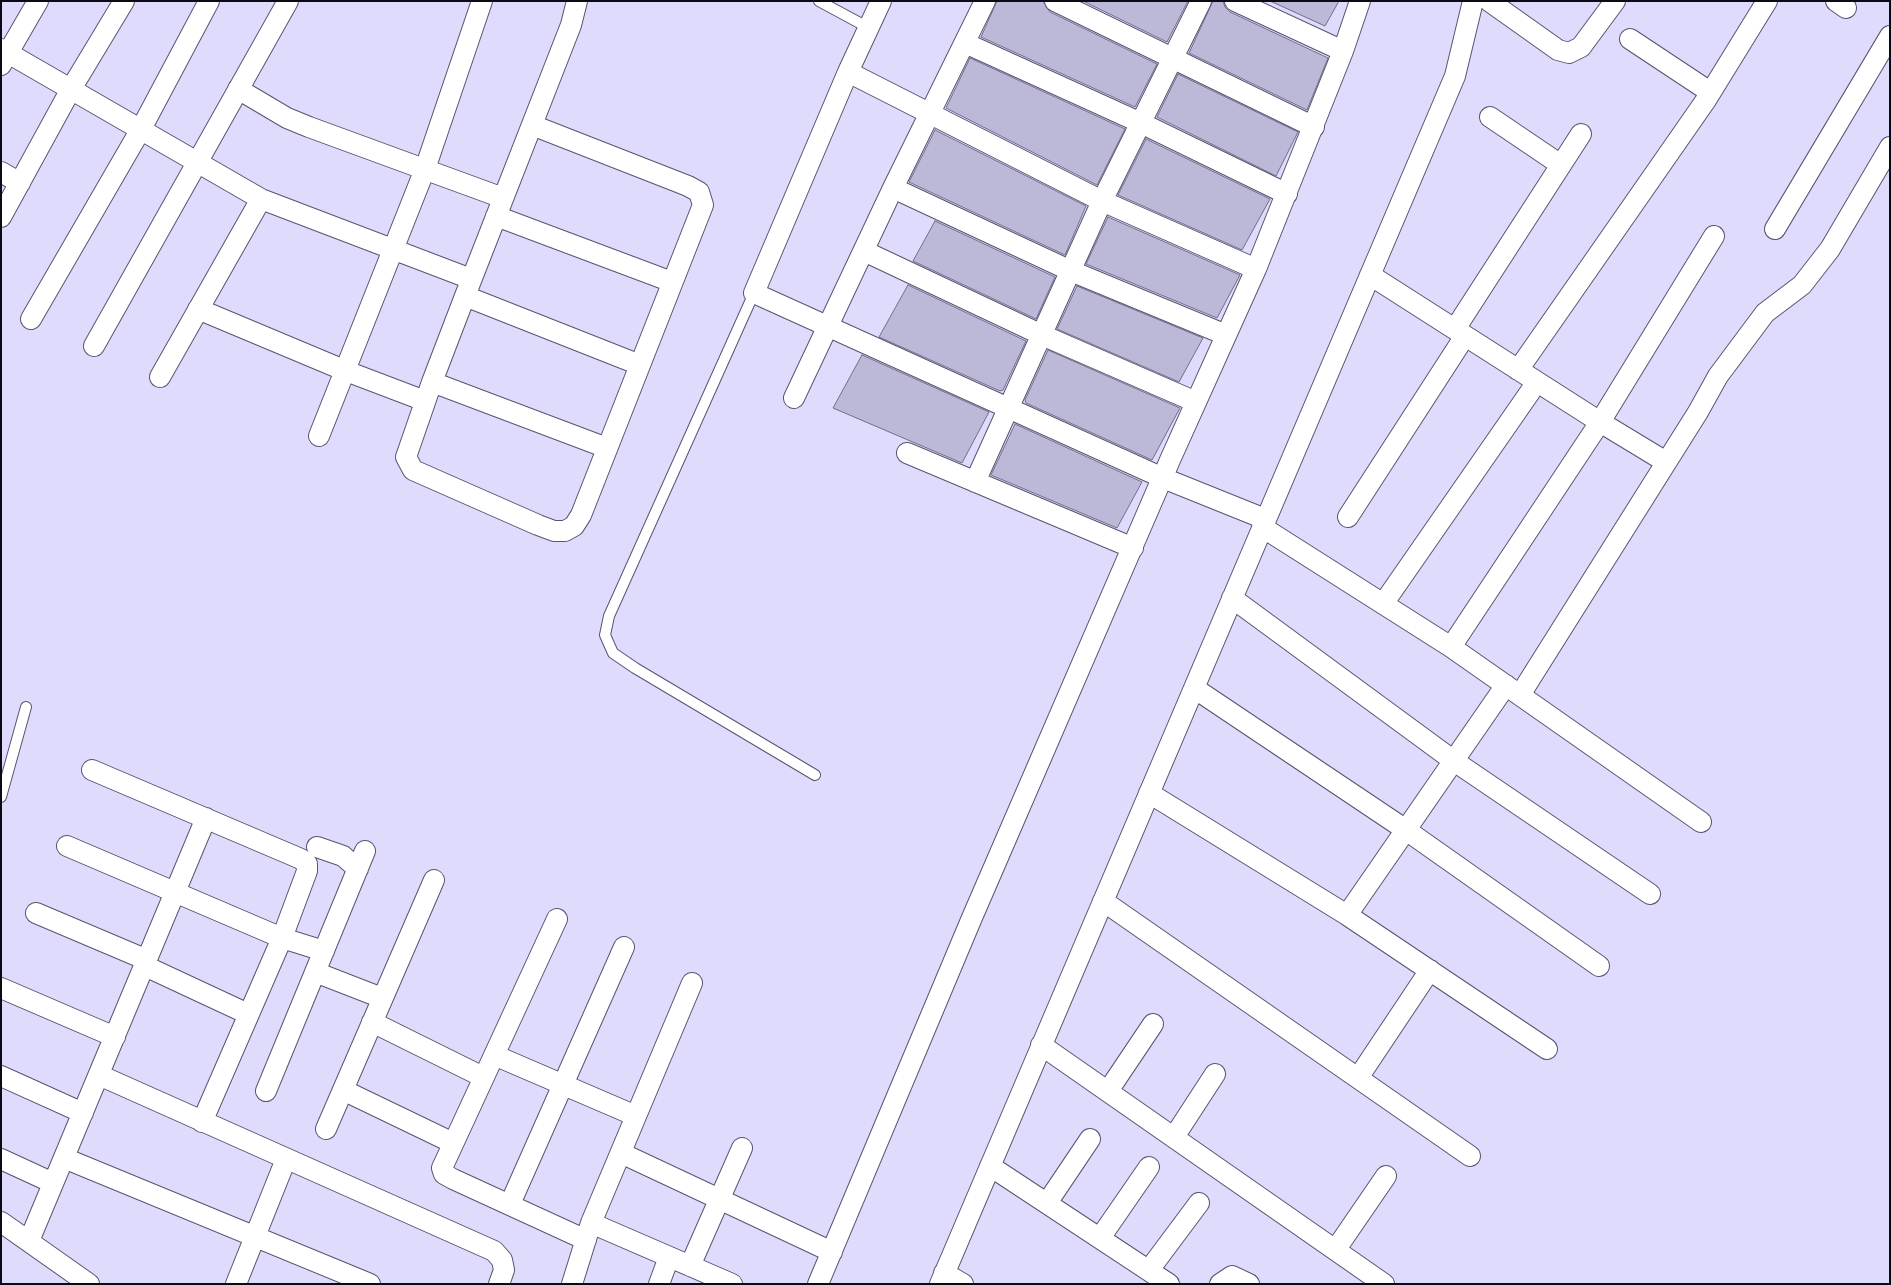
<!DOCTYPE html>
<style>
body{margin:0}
#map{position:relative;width:1891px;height:1285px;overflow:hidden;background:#dedbfc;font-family:Arial,sans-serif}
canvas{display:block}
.frame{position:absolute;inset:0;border:2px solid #0b0a14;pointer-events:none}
</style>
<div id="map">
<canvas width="1891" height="1285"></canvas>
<div class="frame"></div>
</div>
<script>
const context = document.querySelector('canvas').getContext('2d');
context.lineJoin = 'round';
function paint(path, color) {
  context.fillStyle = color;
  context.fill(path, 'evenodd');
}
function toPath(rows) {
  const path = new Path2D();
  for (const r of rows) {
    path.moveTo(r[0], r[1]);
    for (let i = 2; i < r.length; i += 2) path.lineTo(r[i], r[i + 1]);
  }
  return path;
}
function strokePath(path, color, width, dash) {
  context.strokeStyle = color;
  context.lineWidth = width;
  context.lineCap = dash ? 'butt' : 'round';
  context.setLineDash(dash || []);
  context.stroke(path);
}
const building = toPath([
 [997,1,1043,1,1050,12,1157,64,1135,107,981,37,997,1],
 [1083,1,1188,1,1167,42,1083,1],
 [1213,1,1223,1,1225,7,1230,12,1328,58,1307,110,1189,53,1213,1],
 [1270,1,1339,1,1325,26,1270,1],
 [970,58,1125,129,1097,185,946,108,970,58],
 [1178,74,1298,132,1276,176,1157,117,1178,74],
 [935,130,1086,206,1065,255,909,182,935,130],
 [1146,139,1270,199,1242,250,1118,195,1146,139],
 [1108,217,1240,275,1217,318,1086,264,1108,217],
 [935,221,1055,277,1036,319,913,261,935,221],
 [908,285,1026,341,1003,390,1000,391,879,337,908,285],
 [1077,286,1203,338,1179,382,1057,329,1077,286],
 [1048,350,1180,408,1152,460,1026,403,1025,400,1048,350],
 [862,355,989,412,962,463,833,408,862,355],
 [1015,424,1142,482,1117,528,991,475,1015,424]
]);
const lane = toPath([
 [819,1,869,28],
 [754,293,609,616,605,635,613,653,635,668,815,775],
 [1,797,26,707]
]);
const street = toPath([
 [881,1,848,72,754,293,1163,478,1265,519],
 [1055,1,1314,127],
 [1235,1,1343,51],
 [1489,1,1558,50,1569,53,1581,47,1615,1],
 [1836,1,1846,8],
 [1630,39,1710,92],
 [965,43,1141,123,1287,194],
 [1,49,261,199,471,279],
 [1,65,38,1],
 [848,72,1102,201,1256,269],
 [238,89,287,118,309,127,503,198],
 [1490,117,1561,165],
 [532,125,688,186,699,192,703,205,581,515,574,526,565,531,554,531,538,525,413,470,406,457,432,382,465,296,571,25,577,1],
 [1,172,20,183],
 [893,188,1071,271,1226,335],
 [496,216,672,282],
 [1,217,71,89,124,1],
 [1775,229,1890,36],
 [864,251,1042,335,1196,402],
 [1370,275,1600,422,1666,462],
 [465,296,640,365],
 [198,309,346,371,425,401],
 [31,319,141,129,209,1],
 [1455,329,1581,134],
 [94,346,288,1],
 [1518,370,1706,100,1767,1],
 [160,377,261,199],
 [432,382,607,448],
 [794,398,893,188,985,1],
 [319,436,425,169,482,1],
 [907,453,1133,548],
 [975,482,1102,201,1201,1],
 [1348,517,1465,336],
 [1262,527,1451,647,1701,822],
 [1232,598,1454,761,1650,894],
 [1383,604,1537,382],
 [1451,647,1600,422,1714,236],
 [1194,688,1406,830,1599,966],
 [1520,695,1698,412,1718,376,1765,313,1802,285,1830,249,1890,147],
 [92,770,301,859,307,864,307,871,282,938,202,1122],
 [1149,793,1347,915,1547,1049],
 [67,846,282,938,324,951],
 [317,847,343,856,358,869],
 [1103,901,1470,1156],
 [36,913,147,960],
 [1347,915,1506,685],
 [557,919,442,1168,444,1174,453,1179,586,1240],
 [145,966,248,1014],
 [315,972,382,998],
 [1,988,115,1037],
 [372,1022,483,1077],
 [1041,1045,1384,1284],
 [494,1055,636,1116],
 [99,1075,494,1251,502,1260,504,1270,499,1284],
 [1,1076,83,1113],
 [1358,1078,1430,970],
 [343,1090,453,1143],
 [266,1091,365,851],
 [1108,1091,1153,1024],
 [326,1129,434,880],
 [1174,1137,1215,1074],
 [621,1153,832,1252],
 [64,1158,370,1284],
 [1,1159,53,1183],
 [990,1166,1169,1284],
 [1047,1203,1090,1139],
 [510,1204,624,947],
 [1,1222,89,1284],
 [591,1223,732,1284],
 [1100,1238,1149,1167],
 [29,1241,206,818],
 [1336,1249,1386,1176],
 [690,1266,742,1148],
 [1149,1270,1199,1203],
 [944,1273,963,1284],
 [236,1284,286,1159],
 [572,1284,591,1223,692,983],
 [659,1284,669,1257],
 [818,1284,971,920,1170,460,1256,269,1343,51,1360,1],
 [940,1284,1455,76,1473,1],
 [1220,1284,1232,1276,1249,1284]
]);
paint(building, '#bcb9d8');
strokePath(building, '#716e8a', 1);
strokePath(lane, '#585470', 12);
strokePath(street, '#585470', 22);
strokePath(lane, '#fff', 10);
strokePath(street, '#fff', 20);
</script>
